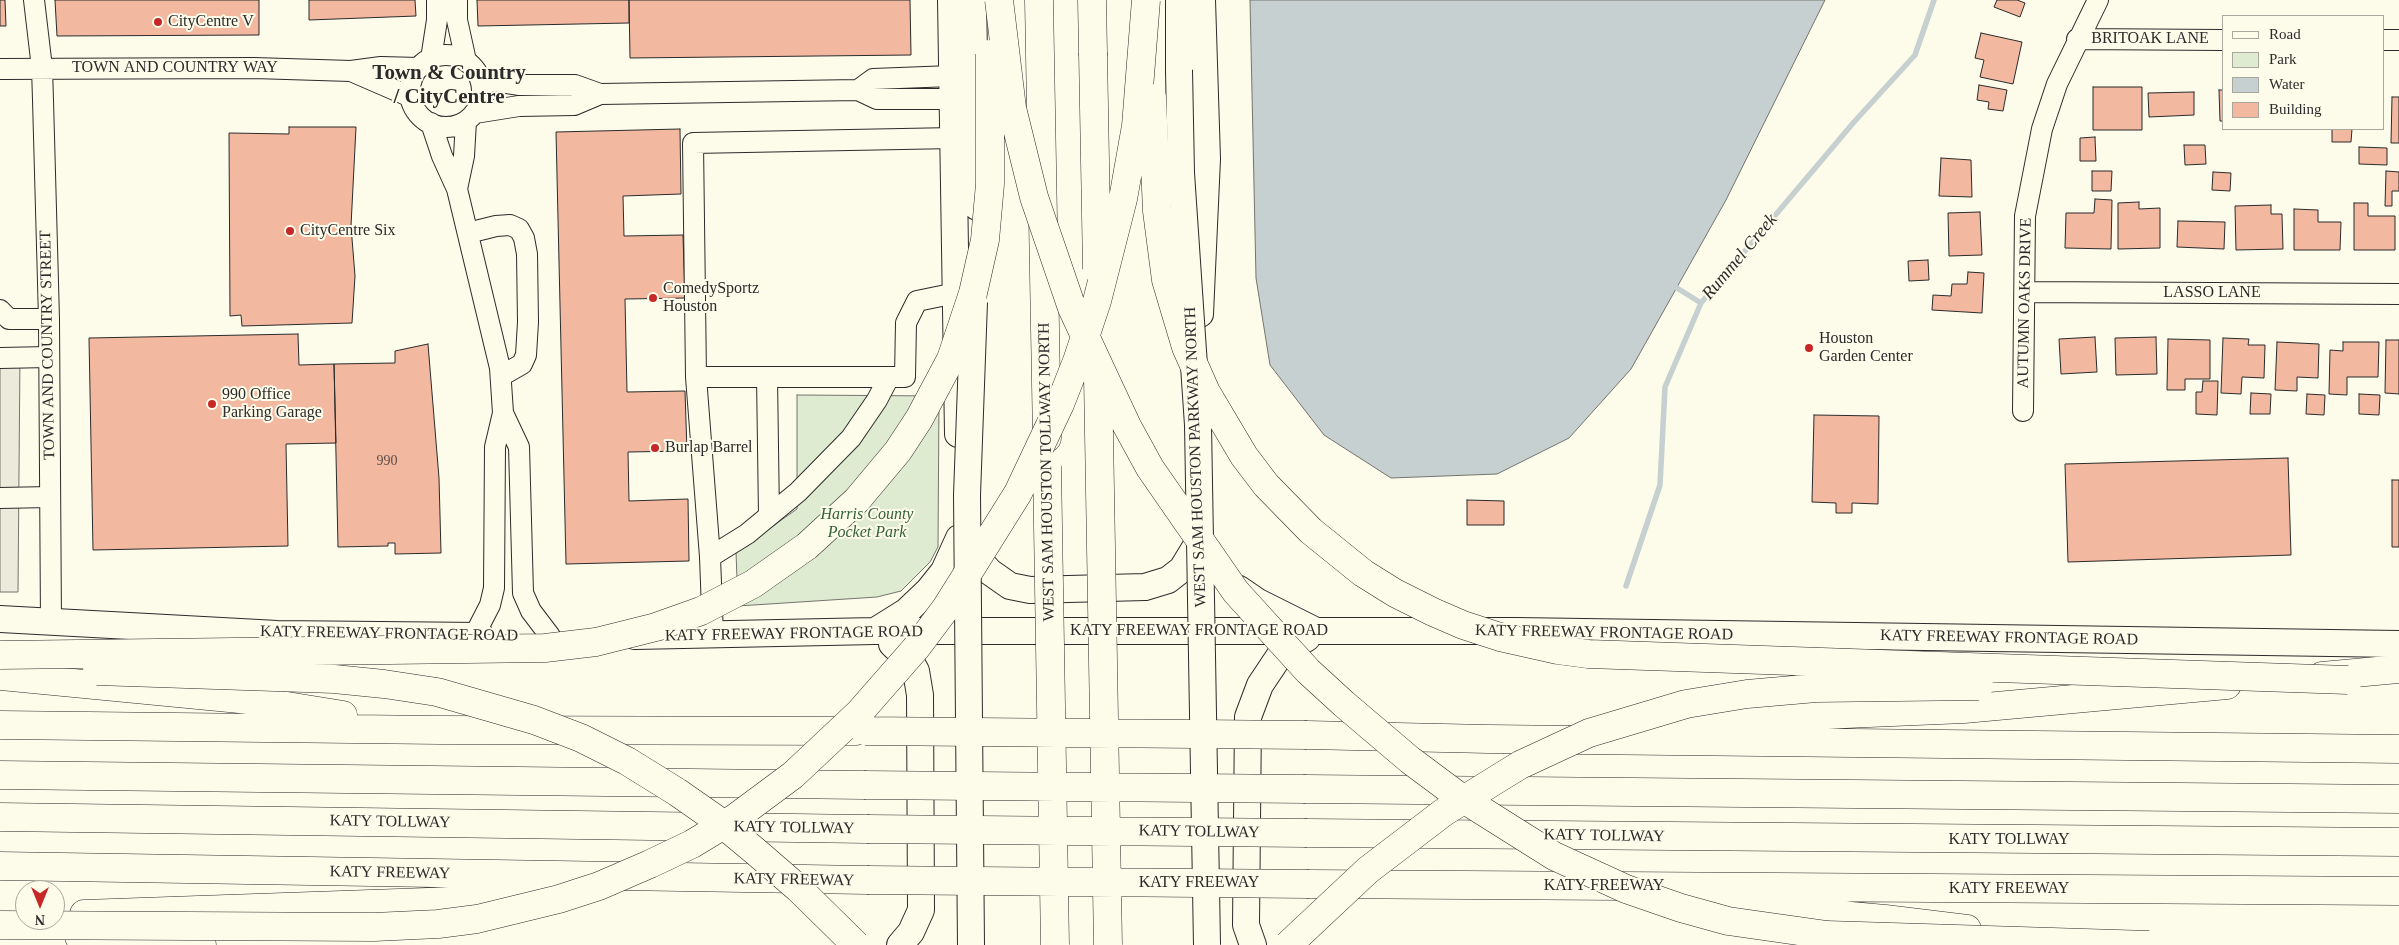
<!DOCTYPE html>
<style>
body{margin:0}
#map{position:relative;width:2399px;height:945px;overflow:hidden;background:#fdfbea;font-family:"Times New Roman",serif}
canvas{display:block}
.legend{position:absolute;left:2222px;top:15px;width:162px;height:115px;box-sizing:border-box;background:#fdfbea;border:1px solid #a9a89e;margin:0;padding:6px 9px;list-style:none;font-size:15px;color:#2b2b2b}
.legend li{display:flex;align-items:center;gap:10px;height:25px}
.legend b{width:25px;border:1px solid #a9a89e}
.north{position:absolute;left:15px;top:880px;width:50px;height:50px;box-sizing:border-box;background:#fdfbea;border:1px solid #a9a89e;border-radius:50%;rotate:180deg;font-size:14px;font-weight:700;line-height:20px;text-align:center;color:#2b2b2b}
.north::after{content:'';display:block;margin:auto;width:18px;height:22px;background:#c62828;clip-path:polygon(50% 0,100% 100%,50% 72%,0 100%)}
</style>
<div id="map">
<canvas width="2399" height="945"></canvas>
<ul class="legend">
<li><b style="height:6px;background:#fdfbea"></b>Road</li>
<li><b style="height:14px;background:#deebd1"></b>Park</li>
<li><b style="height:14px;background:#c7d0d0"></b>Water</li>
<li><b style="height:14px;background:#f2b8a0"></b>Building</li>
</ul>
<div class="north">N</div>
</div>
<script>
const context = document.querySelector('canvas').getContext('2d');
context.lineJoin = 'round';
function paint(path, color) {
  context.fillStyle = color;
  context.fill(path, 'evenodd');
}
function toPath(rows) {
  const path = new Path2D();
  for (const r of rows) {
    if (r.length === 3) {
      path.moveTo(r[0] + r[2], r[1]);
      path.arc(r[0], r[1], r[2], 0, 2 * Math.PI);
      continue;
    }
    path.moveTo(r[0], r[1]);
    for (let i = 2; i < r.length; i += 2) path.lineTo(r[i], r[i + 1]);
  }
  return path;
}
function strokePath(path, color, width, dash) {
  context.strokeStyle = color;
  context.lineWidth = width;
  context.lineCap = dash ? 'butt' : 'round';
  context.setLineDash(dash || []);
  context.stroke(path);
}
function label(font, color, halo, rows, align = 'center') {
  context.font = font + ' "Times New Roman",serif';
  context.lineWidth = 4;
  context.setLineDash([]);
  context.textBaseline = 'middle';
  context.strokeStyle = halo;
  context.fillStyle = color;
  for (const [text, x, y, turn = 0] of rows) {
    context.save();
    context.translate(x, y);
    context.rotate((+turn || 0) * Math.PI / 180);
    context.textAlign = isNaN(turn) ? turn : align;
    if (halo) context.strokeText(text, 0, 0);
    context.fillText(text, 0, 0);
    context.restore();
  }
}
const green = toPath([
 [797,395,939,396,938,547,930,562,901,591,877,597,738,606,736,552,797,509,797,395]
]);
const parking = toPath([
 [0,353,20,353,18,592,0,592,0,353]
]);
const water = toPath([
 [1250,0,1825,0,1726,200,1631,369,1569,438,1497,474,1391,478,1324,435,1270,365,1256,278,1250,0]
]);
const stream = toPath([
 [1677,288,1701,303],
 [1626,586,1660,485,1665,387,1701,303,1854,122,1915,55,1934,0]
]);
const building = toPath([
 [0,0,5,0,6,26,0,26,0,0],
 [55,0,259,0,259,35,57,36,55,0],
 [309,0,415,0,416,16,309,20,309,0],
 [477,0,629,0,629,23,478,26,477,0],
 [629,0,910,0,911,55,630,58,629,0],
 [1997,0,2017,0,2025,3,2020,17,1994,7,1997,0],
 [1981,33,2022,42,2013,84,1980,77,1984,60,1975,58,1981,33],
 [1979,85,2007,90,2003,111,1988,109,1989,102,1977,100,1979,85],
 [2093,87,2142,87,2142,130,2093,130,2093,87],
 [2219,90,2223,90,2223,121,2220,121,2219,90],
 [2194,92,2194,115,2149,117,2148,93,2194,92],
 [2392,97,2399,97,2399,143,2391,143,2392,97],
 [289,127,356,127,351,226,355,276,352,323,242,326,241,315,230,316,229,133,289,134,289,127],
 [680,129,681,194,623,196,624,236,683,235,685,298,625,299,627,392,685,391,687,451,628,452,629,501,688,499,689,561,566,564,556,132,680,129],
 [2332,129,2352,129,2351,142,2332,142,2332,129],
 [2095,137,2096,161,2080,161,2080,138,2095,137],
 [2184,145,2205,145,2206,164,2185,165,2184,145],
 [2359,147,2387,148,2387,165,2359,164,2359,147],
 [1941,158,1971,160,1972,197,1939,196,1941,158],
 [2092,171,2112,171,2111,191,2092,191,2092,171],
 [2386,171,2399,172,2399,191,2392,191,2392,206,2385,206,2386,171],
 [2213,172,2231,173,2230,191,2212,190,2213,172],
 [2095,199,2112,200,2111,249,2065,248,2066,213,2094,213,2095,199],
 [2139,202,2139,209,2160,208,2160,248,2118,249,2118,203,2139,202],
 [2354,203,2368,203,2368,216,2395,216,2395,250,2354,250,2354,203],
 [2271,205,2271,214,2282,214,2283,249,2236,250,2235,206,2271,205],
 [2294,209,2318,210,2318,222,2341,222,2340,250,2294,250,2294,209],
 [1980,212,1982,255,1949,256,1948,213,1980,212],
 [2178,221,2225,222,2224,249,2177,247,2178,221],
 [1928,260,1929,280,1909,281,1908,261,1928,260],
 [1968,272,1984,273,1982,313,1932,310,1933,295,1951,296,1952,284,1967,284,1968,272],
 [298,334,299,365,334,364,336,443,286,444,288,546,93,550,89,338,298,334],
 [2095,337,2097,372,2061,374,2059,339,2095,337],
 [2156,337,2157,374,2116,375,2115,338,2156,337],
 [2223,338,2249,339,2248,345,2265,345,2264,378,2242,377,2241,394,2221,393,2223,338],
 [2168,339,2210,340,2210,379,2185,379,2185,390,2167,390,2168,339],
 [2386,340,2399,340,2399,394,2385,393,2386,340],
 [2277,342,2319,344,2318,378,2297,377,2297,391,2275,390,2277,342],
 [2343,342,2379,342,2378,377,2347,377,2347,395,2329,394,2330,350,2343,351,2343,342],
 [428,344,439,478,441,553,395,554,395,543,388,543,388,546,338,547,334,364,395,363,395,351,428,344],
 [2203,381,2218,381,2217,415,2196,414,2196,392,2202,392,2203,381],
 [2251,393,2271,394,2270,414,2250,414,2251,393],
 [2307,394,2325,395,2324,415,2306,414,2307,394],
 [2359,394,2380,395,2379,415,2359,414,2359,394],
 [1814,415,1879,416,1878,504,1852,503,1852,513,1836,513,1836,503,1812,502,1814,415],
 [2288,458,2291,555,2068,562,2065,464,2288,458],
 [2392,480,2399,480,2399,547,2392,547,2392,480],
 [1467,500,1504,501,1504,525,1467,525,1467,500]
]);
const minor = toPath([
 [34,0,42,68,43,100,49,319,51,623],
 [457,0,457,20,466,61],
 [2077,39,2223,40],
 [2383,40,2399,40],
 [446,91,36],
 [431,59,437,20,437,0],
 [0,69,254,68,351,71,381,67,419,68],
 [351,71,411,97],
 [952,76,873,79,858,90,877,99,953,99],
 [600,94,858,90],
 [475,113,519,106,574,105,600,94,575,85,520,85,480,79],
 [431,123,442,156,457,189,500,368,503,413,495,447,494,588,490,605,474,636],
 [457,189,464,156,466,121],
 [468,233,496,226,510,225,519,229,524,238,527,254,528,322,526,355,522,364,501,376],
 [2025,292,2399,294],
 [0,310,9,319,49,319],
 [0,358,49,357],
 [696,377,905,377,906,323,917,301,956,293],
 [767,377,769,516],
 [2023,411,2025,216,2042,129,2057,84,2098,0],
 [503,413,519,447,523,593,531,611,550,636],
 [0,498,50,497],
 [710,557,747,534,798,492,851,438,877,400,889,377],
 [713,636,710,557,696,377,693,143,954,138]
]);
const major = toPath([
 [951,0,958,434],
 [973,0,977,207],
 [1179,70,1179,0],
 [1200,314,1207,159,1202,0],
 [963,542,990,572,1010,586,1030,590,1145,587,1168,580,1182,569,1196,546,1209,561],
 [1239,589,1258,602,1312,629],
 [0,619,277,634,481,636],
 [875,631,907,611,928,591,944,571,959,538],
 [635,636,875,631,1516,631,2399,644],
 [892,644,911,662,916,671,920,695,921,910,911,932,900,945],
 [1253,945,1246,925,1248,717,1260,685,1280,655,1307,638]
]);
const highway = toPath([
 [1039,0,1047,438],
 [1092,0,1093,53],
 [0,676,250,700,343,715],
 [2322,676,2399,669],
 [0,725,439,730,856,731],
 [1662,725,1750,718,1964,709,2227,685],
 [1307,735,1488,739,2399,749],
 [0,775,864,785],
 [1306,789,2399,799],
 [0,817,867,829],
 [1307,833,2399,842],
 [0,866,867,880],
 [1309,884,2399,891],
 [1703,903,1885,919,1967,929],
 [84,914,456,901,548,894],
 [79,937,202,945]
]);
const majorBridge = toPath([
 [1179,70,1181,173,1198,425,1207,945],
 [971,945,967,495,974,302]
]);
const highwayBridge = toPath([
 [999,0,1012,108,1034,197,1072,308,1127,426,1150,468,1236,592,1308,671,1344,704,1410,760,1457,795,1554,856,1626,889,1681,908,1728,921,1827,935,2149,945],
 [1093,53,1097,269],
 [1152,98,1157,211,1166,280,1186,347,1206,392,1244,456,1266,485,1311,531,1363,573,1395,593,1433,612,1463,625,1500,637,1558,650,1588,654,2348,680],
 [1098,377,1108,945],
 [1047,466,1055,945],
 [0,655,545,648,596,642,656,627,701,611,753,584,807,546,857,500,898,451,919,419,951,359,973,293,985,240,990,184,990,54],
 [97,671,334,679,384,684,437,692,534,720,581,738,627,761,677,792,720,822,755,851,799,889,856,945],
 [865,731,1307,735],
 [864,785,1306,789],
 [867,829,1307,833],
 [867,880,1309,884],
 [0,925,374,927,438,924,477,919,559,899,599,886,650,864,692,844,735,818,793,775,859,713,916,648,946,608,1018,493,1060,404,1077,361,1097,301,1123,199,1136,126,1146,0],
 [1288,945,1368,870,1444,812,1520,765,1589,733,1686,704,1747,694,1816,688,1979,686]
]);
const markers = [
 [158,22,5,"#c62828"],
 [290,231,5,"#c62828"],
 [653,298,5,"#c62828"],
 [1809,348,5,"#c62828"],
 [212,404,5,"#c62828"],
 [655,448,5,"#c62828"]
];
const numberNames = [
 ["990",387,461]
];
const poiNames = [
 ["CityCentre V",168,22],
 ["CityCentre Six",300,231],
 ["ComedySportz",663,289],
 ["Houston",663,307],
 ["Houston",1819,339],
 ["Garden Center",1819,357],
 ["990 Office",222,395],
 ["Parking Garage",222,413],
 ["Burlap Barrel",665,448]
];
const streetNames = [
 ["BRITOAK LANE",2150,39],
 ["TOWN AND COUNTRY WAY",175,68],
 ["LASSO LANE",2212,293],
 ["AUTUMN OAKS DRIVE",2025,303,-89],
 ["TOWN AND COUNTRY STREET",48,345,-91],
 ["WEST SAM HOUSTON PARKWAY NORTH",1196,457,-92],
 ["WEST SAM HOUSTON TOLLWAY NORTH",1047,472,-91],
 ["KATY FREEWAY FRONTAGE ROAD",1199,631],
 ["KATY FREEWAY FRONTAGE ROAD",1604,633,1],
 ["KATY FREEWAY FRONTAGE ROAD",389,634,1],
 ["KATY FREEWAY FRONTAGE ROAD",794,634,-1],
 ["KATY FREEWAY FRONTAGE ROAD",2009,638,1],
 ["KATY TOLLWAY",390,822,1],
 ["KATY TOLLWAY",794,828,1],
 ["KATY TOLLWAY",1199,832,1],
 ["KATY TOLLWAY",1604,836,1],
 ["KATY TOLLWAY",2009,840],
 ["KATY FREEWAY",390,873,1],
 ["KATY FREEWAY",794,880,1],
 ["KATY FREEWAY",1199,883],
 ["KATY FREEWAY",1604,886],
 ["KATY FREEWAY",2009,889]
];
const parkNames = [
 ["Harris County",867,515],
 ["Pocket Park",867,533]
];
const waterNames = [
 ["Rummel Creek",1740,257,-50]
];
const districtNames = [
 ["Town & Country",449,74],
 ["/ CityCentre",449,98]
];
paint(green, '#deebd1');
strokePath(green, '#74746e', 1);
paint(parking, '#eceadb');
strokePath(parking, '#74746e', 1);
paint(water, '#c7d0d0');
strokePath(water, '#74746e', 1);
strokePath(stream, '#c7d0d0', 5.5);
paint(building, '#f2b8a0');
strokePath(building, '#2b2b2b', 1);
strokePath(minor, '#2b2b2b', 22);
strokePath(major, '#2b2b2b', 28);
strokePath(highway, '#2b2b2b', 29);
strokePath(minor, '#fdfbea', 20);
strokePath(major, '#fdfbea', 26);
strokePath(highway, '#fdfbea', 28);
strokePath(majorBridge, '#2b2b2b', 28, []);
strokePath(highwayBridge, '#2b2b2b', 29, []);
strokePath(majorBridge, '#fdfbea', 26);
strokePath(highwayBridge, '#fdfbea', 28);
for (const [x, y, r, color] of markers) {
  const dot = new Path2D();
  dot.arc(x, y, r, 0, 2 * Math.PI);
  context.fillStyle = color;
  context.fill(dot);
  strokePath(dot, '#fdfbea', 2);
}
label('14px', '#5d4e48', null, numberNames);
label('16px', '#2b2b2b', '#fdfbea', poiNames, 'left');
label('16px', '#2b2b2b', '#fdfbea', streetNames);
label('italic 16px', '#34623c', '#fdfbea', parkNames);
label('italic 18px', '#2b2b2b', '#fdfbea', waterNames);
label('bold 21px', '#2b2b2b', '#fdfbea', districtNames);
</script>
